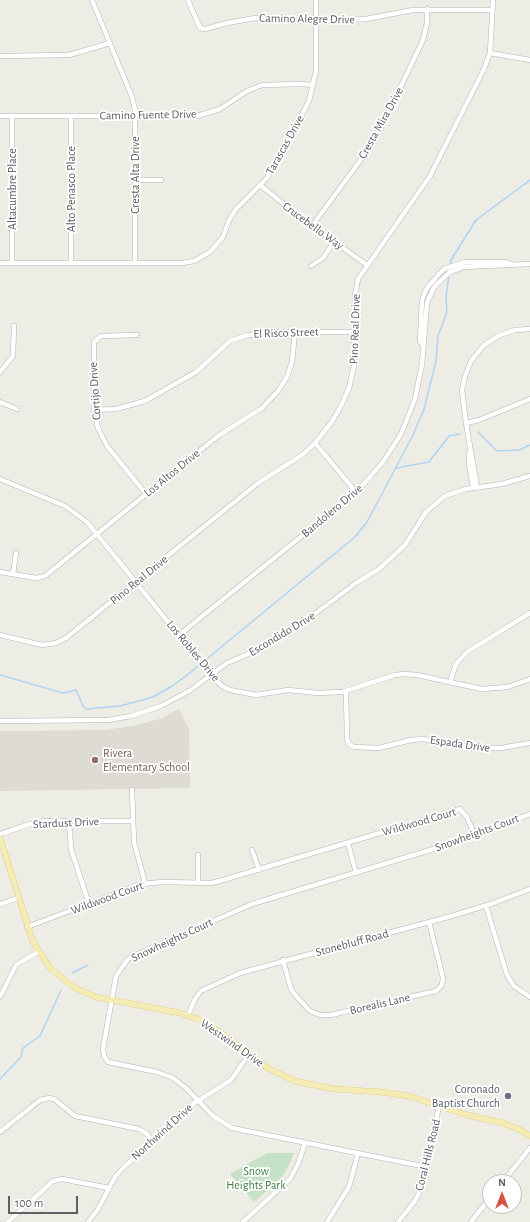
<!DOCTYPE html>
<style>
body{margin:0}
#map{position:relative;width:530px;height:1222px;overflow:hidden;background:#edece5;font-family:"Alegreya Sans",sans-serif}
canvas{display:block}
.north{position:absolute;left:482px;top:1174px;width:40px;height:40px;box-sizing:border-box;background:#fff;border:1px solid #bebfc1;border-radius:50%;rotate:0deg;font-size:11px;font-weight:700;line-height:16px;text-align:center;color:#5d6064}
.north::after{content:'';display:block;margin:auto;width:14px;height:18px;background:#d25547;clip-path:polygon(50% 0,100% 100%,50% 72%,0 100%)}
.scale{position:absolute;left:8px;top:1196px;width:70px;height:18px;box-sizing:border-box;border:2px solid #5d6064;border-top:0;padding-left:5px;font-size:12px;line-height:14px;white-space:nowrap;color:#5d6064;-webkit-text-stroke:3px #fff;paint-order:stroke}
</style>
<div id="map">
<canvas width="530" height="1222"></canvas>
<div class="north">N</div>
<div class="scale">100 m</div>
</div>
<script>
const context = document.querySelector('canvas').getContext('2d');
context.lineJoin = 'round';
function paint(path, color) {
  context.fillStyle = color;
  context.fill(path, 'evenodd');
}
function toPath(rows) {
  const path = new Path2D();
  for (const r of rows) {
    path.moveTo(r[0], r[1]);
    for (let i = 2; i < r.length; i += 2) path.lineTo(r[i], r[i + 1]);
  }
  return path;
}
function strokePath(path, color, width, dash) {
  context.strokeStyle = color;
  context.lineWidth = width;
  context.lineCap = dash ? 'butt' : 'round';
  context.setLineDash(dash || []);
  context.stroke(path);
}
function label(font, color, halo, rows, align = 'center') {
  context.font = font + ' "Alegreya Sans",sans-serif';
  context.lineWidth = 3.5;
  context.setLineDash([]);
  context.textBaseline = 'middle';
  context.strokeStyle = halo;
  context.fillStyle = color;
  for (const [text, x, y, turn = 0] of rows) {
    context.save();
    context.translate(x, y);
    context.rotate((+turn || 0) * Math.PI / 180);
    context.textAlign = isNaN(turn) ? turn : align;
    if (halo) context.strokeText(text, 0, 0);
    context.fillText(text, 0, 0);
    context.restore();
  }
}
const education = toPath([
 [179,709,189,729,190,788,0,791,0,731,106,730,138,725,162,718]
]);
const green = toPath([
 [267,1153,294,1153,291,1161,282,1177,254,1202,230,1174]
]);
const stream = toPath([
 [450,272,451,260,476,220,530,180],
 [478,432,497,451,519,450,530,445],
 [396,468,429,462,449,436,460,434],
 [0,675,63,693,76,690,83,706,86,709,120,706,153,697,172,686,186,676,355,537,367,522,413,435,424,409,436,361,438,336,447,312,446,298,449,275],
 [72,973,88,965],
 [0,1079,21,1057,23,1048,40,1036,61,990]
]);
const minor = toPath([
 [92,0,132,97,135,110,135,263],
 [188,0,200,28,205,29,227,23,255,18,307,21,346,20,366,19,413,10,492,10],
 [490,53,530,60],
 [0,56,69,55,110,43],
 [0,116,197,116,220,109,247,91,262,85,301,84,313,85],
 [12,116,12,263],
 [135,180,161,180],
 [260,185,300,217,367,265],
 [312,226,365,154,383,124,423,40,427,23,427,9],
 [0,263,182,263,194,261,210,252,223,237,229,220,236,209,267,178,279,159,309,101,316,71,316,0],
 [71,263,71,116],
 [311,266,323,258,334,242],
 [530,329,515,330,500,335,484,345,471,361,465,376,462,390,466,423,479,420,530,399],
 [137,335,101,336,94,342,94,410,98,428,107,446,146,494],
 [422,344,420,341,422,300,427,288,439,274,444,269,465,262,506,262,511,264],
 [0,372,13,356,14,326],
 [0,402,17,409],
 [94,410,116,409,145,401,196,372,230,341,248,335,275,332,356,332],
 [466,423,477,487],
 [315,443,356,492],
 [469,453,469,463,473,488],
 [0,479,65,506,87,522,210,674,222,686,230,690,256,695,288,690,318,693,342,692,395,675,404,674,417,675,482,689,508,687,530,679],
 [0,572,36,578,45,576,218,436,262,408,278,391,287,377,292,362,295,332],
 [13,574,16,553],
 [0,635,42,645,56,643,66,638,258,483,302,455,315,443,331,423,341,406,349,388,354,366,355,295,358,279,430,176,484,69,490,53,493,0],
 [179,635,345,501,363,485,383,462,401,434,415,399,422,364,427,303,433,289,438,283,450,272,464,267,530,264],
 [450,682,456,664,467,652,530,613],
 [346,691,347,738,349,744,354,747,379,748,411,740,423,739,474,748,501,748,530,743],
 [0,721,108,720,131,716,161,706,189,691,227,663,260,649,312,616,356,583,379,569,405,545,426,512,445,496,466,489,502,484,530,476],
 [132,790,134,842,145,883],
 [69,821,71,849,89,904],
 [0,834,30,824,45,821,133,821],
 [348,843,356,873],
 [252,850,259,870],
 [198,883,198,855],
 [0,904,18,898],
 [486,906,507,975,514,986,530,997],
 [27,927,141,884,163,882,212,883,223,880,460,809,467,817,474,834],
 [283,960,291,989,296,996,310,1011,320,1015,331,1015,436,991,442,985,443,978,429,922],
 [0,997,16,965,38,952],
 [188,1015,195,999,201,991,240,973,448,917,491,904,530,889],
 [0,1132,40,1100,49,1098,54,1099,75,1116,139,1129,147,1134,152,1141],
 [427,1167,232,1128,212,1115,186,1088,173,1078,157,1072,108,1062,104,1056,103,1049,116,976,128,959,136,955,252,904,450,844,530,814],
 [503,1182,530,1148],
 [8,1222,53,1181,62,1179,109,1188],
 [88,1222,98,1209,115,1177,125,1166,193,1104,231,1080,249,1054],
 [243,1222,290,1179,298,1164,305,1143],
 [327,1222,349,1187,358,1153],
 [398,1222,415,1201,422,1187,439,1106],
 [471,1222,490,1198]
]);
const major = toPath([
 [0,838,33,942,51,969,75,988,96,997,180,1013,198,1019,217,1030,269,1069,295,1081,334,1089,381,1092,409,1096,467,1115,503,1123,520,1130,530,1136]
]);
const markers = [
 [95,760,4,"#8d6e63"],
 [508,1096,4,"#6b7280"]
];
const streetNames = [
 ["Camino Alegre Drive",307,19,1],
 ["Camino Fuente Drive",148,115,-1],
 ["Cresta Mira Drive",381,123,-61],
 ["Tarascas Drive",285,145,-61],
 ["Cresta Alta Drive",135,175,-90],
 ["Altacumbre Place",12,189,-90],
 ["Alto Penasco Place",71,189,-90],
 ["Crucebello Way",313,226,36],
 ["Pino Real Drive",355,329,-88],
 ["El Risco Street",286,333,-2],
 ["Cortijo Drive",95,391,-94],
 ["Los Altos Drive",172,473,-39],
 ["Bandolero Drive",332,511,-40],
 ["Pino Real Drive",139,580,-39],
 ["Escondido Drive",282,634,-31],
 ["Los Robles Drive",193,651,50],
 ["Espada Drive",460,744,8],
 ["Wildwood Court",419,822,-16],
 ["Stardust Drive",66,823,-3],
 ["Snowheights Court",477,833,-20],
 ["Wildwood Court",107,898,-20],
 ["Snowheights Court",172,940,-25],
 ["Stonebluff Road",352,943,-15],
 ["Borealis Lane",380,1004,-13],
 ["Westwind Drive",232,1043,35],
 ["Northwind Drive",162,1132,-42],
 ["Coral Hills Road",428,1155,-76]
];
const educationNames = [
 ["Rivera",103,753],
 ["Elementary School",103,767]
];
const worshipNames = [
 ["Coronado",500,1089],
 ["Baptist Church",500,1103]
];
const parkNames = [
 ["Snow",256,1171],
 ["Heights Park",256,1185]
];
paint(education, '#dddbd4');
paint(green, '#c5e2c6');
strokePath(stream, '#afd4f4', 1.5);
strokePath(minor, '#b2b5b8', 5.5);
strokePath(major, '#dfc26d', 6);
strokePath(minor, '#fff', 4.5);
strokePath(major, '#f4ecb4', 5.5);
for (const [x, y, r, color] of markers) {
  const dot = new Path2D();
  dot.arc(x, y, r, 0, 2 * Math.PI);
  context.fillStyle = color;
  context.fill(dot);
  strokePath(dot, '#fff', 1.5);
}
label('12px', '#5d6064', '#fff', streetNames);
label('12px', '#785e54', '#fff', educationNames, 'left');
label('12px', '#5b616d', '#fff', worshipNames, 'right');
label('12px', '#417f45', '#fff', parkNames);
</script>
